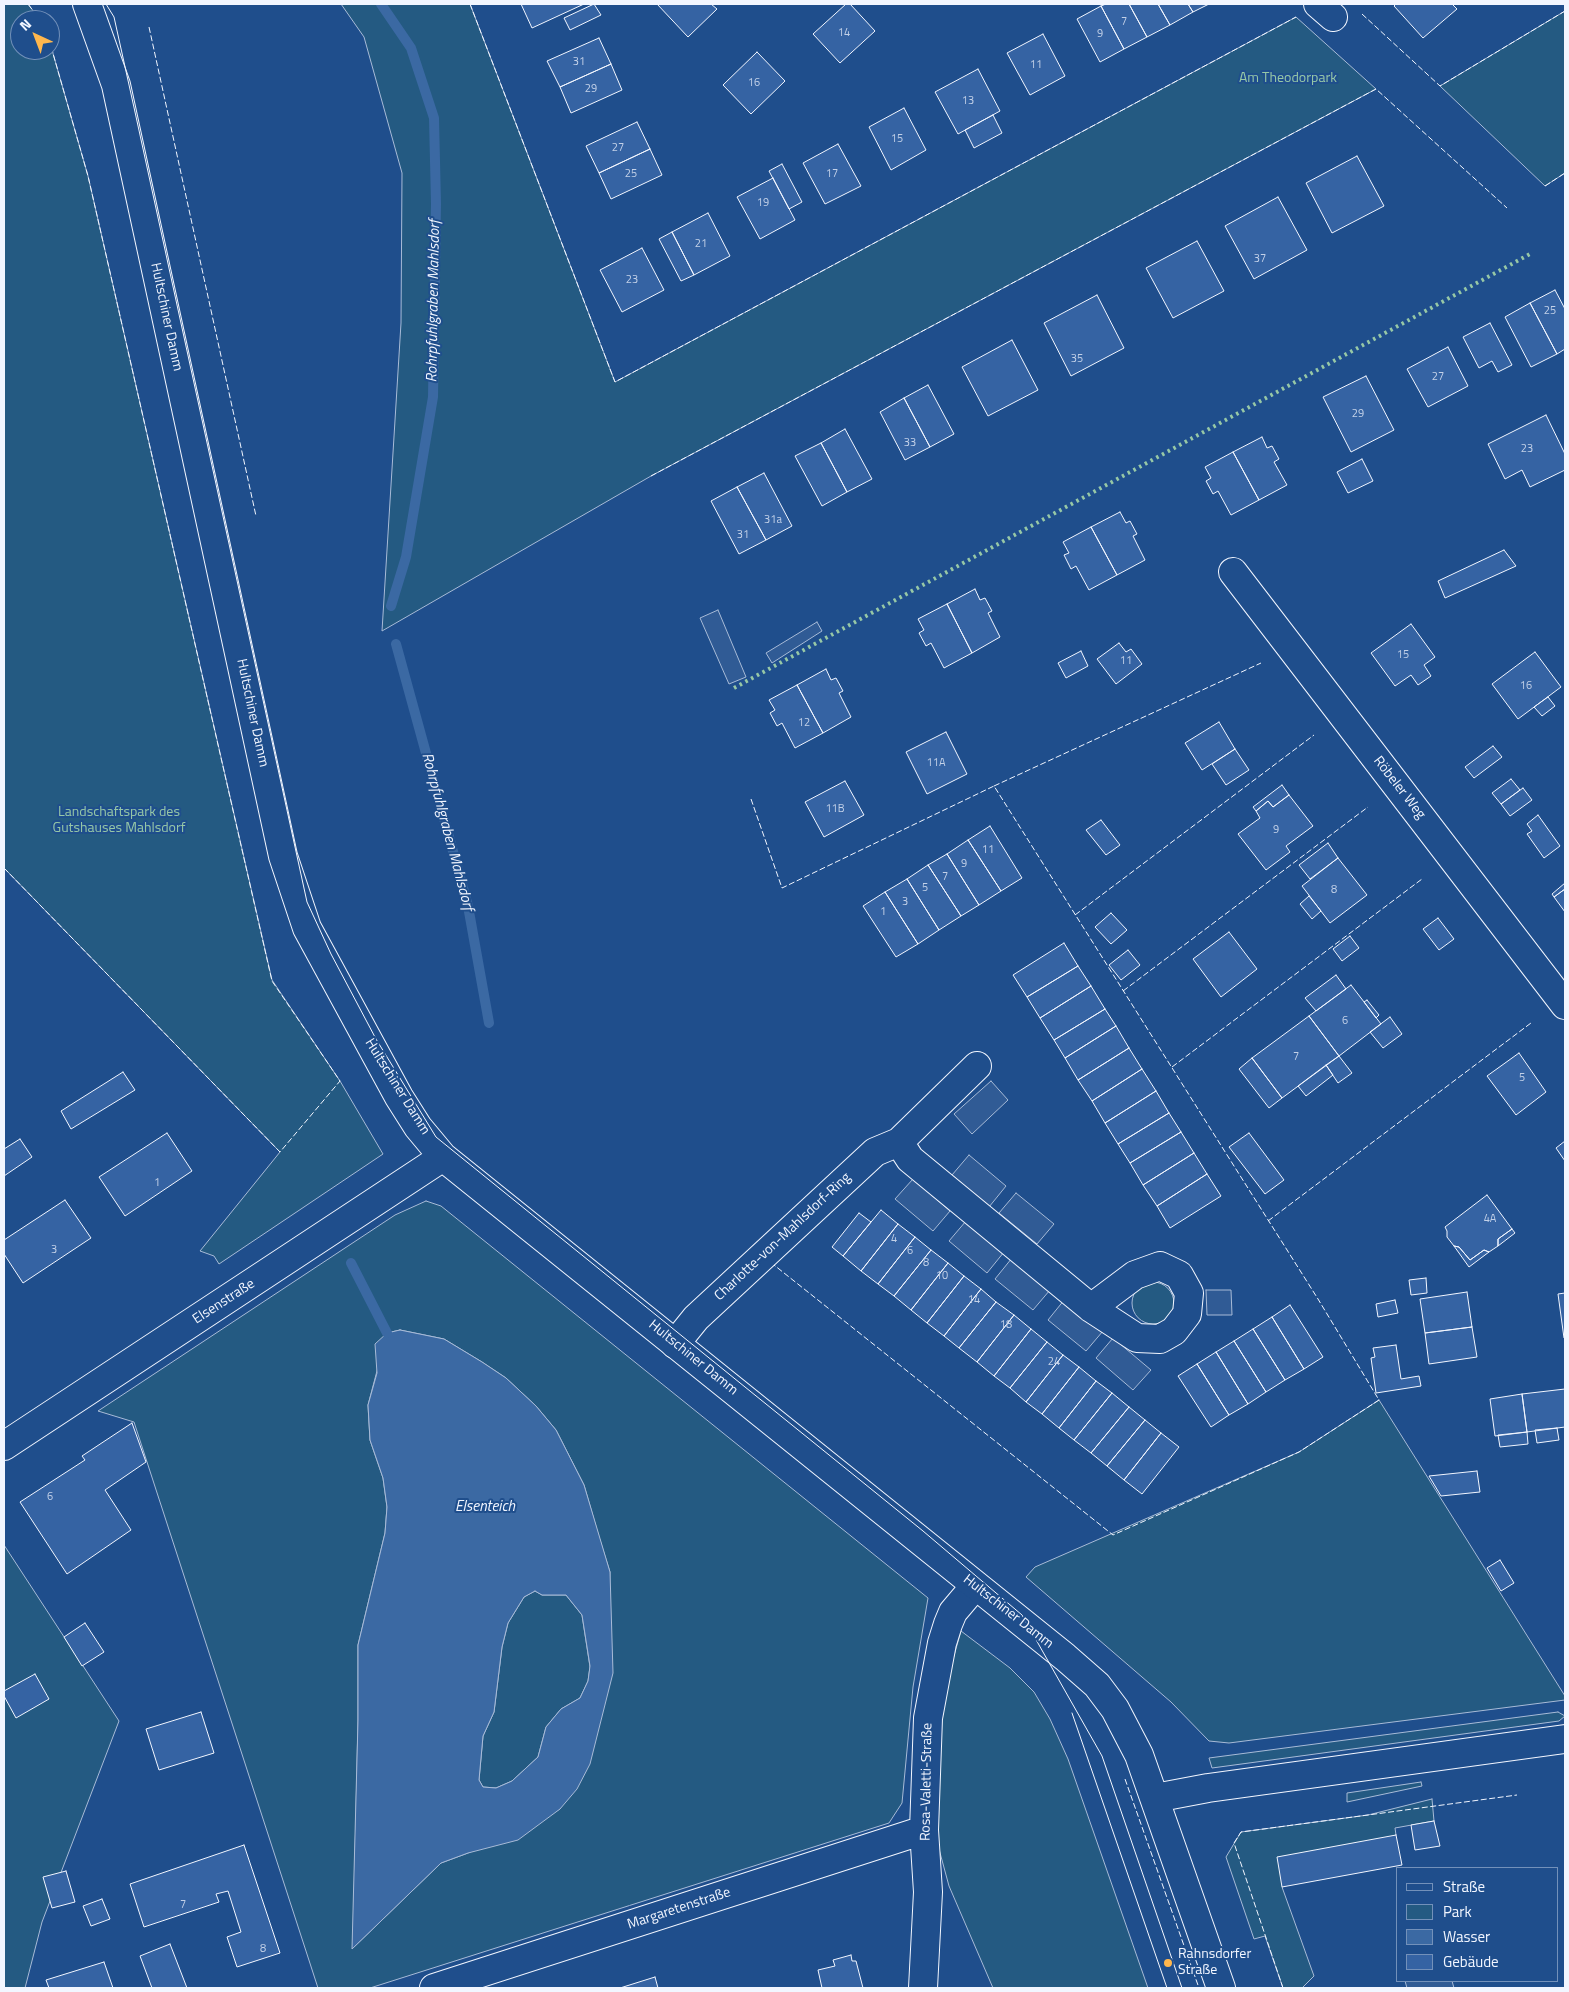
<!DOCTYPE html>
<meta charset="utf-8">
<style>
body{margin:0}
#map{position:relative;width:1569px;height:1992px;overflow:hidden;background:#1f4e8c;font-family:"Titillium Web",sans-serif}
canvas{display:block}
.frame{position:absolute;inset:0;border:5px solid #f2f6ff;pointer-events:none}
.legend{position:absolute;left:1396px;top:1867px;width:162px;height:115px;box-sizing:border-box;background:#1f4e8c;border:1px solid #7391ba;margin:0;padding:6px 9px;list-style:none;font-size:15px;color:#f2f6ff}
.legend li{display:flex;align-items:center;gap:10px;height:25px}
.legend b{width:25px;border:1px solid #7391ba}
.north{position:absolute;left:10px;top:10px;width:50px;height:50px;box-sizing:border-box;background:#1f4e8c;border:1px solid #7391ba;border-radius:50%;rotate:317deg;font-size:14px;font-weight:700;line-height:20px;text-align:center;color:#f2f6ff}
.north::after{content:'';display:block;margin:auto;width:18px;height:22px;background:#ffb74d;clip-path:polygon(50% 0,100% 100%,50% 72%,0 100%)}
</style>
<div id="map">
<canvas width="1569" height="1992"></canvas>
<div class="frame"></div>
<ul class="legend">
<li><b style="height:6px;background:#1f4e8c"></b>Straße</li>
<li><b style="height:14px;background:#245a82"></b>Park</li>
<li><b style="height:14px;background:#3b69a3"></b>Wasser</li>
<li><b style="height:14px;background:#3563a3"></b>Gebäude</li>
</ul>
<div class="north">N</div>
</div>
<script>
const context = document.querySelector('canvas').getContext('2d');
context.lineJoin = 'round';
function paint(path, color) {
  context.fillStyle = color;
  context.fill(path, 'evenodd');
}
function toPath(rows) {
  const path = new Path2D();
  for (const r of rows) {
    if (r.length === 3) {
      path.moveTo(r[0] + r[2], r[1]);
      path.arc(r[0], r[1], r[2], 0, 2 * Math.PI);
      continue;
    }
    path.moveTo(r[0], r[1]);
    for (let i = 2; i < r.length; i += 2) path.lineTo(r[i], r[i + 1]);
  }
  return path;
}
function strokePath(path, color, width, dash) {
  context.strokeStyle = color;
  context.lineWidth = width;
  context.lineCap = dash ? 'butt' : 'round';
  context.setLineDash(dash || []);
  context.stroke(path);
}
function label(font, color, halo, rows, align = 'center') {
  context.font = font + ' "Titillium Web",sans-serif';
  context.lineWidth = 4;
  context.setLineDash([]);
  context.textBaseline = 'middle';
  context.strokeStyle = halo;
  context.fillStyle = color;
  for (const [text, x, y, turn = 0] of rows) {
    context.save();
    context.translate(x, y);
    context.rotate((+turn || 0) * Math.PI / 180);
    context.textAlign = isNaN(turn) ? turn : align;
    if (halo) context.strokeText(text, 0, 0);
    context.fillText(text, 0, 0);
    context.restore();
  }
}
const green = toPath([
 [4,4,28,4,40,20,20,20,20,50,50,50,50,43,88,176,272,980,340,1081,383,1154,219,1264,214,1256,200,1251,280,1152,4,868,4,4],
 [341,4,470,4,615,382,1296,17,1376,89,651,476,382,631,401,323,402,173,364,37,341,4],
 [1565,11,1565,173,1545,186,1440,86,1565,11],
 [426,1201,441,1206,928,1598,913,1687,902,1803,889,1823,370,1988,318,1988,134,1422,98,1411,395,1215,426,1201],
 [400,1330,444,1339,482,1362,506,1378,536,1406,556,1430,584,1485,599,1537,610,1572,609,1604,560,1809,468,1853,441,1863,353,1948,358,1720,358,1645,385,1533,387,1507,383,1478,370,1440,368,1405,387,1333,400,1330],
 [1153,1303,21],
 [1379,1400,1565,1696,1565,1700,1229,1743,1209,1741,1171,1702,1026,1577,1035,1567,1299,1452,1379,1400],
 [4,1545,119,1721,42,1922,25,1988,4,1988,4,1545],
 [535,1591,542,1595,566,1595,582,1615,590,1667,588,1681,580,1698,561,1709,546,1727,538,1757,512,1781,496,1788,483,1787,479,1780,483,1736,494,1712,502,1647,508,1623,524,1597,535,1591],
 [961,1631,1010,1668,1034,1692,1050,1719,1068,1759,1148,1988,993,1988,949,1886,933,1827,934,1785,944,1691,961,1631],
 [1558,1712,1565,1716,1559,1721,1212,1768,1209,1758,1558,1712],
 [1421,1782,1422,1786,1347,1802,1347,1793,1421,1782],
 [1432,1799,1434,1821,1395,1828,1396,1835,1282,1887,1314,1976,1302,1988,1283,1988,1265,1936,1254,1939,1226,1857,1241,1832,1368,1815,1432,1799]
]);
const parking = toPath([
 [718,610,746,677,729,684,700,618,718,610],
 [817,622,822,631,772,663,766,653,817,622],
 [991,1081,1008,1100,972,1134,954,1114,991,1081],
 [969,1155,1006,1186,989,1207,952,1175,969,1155],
 [913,1179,950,1211,933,1231,895,1199,913,1179],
 [1016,1193,1054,1224,1037,1244,999,1213,1016,1193],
 [966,1221,1004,1252,987,1273,949,1241,966,1221],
 [1012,1258,1050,1290,1033,1310,995,1279,1012,1258],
 [1206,1290,1231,1290,1232,1315,1207,1315,1206,1290],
 [1065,1299,1103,1331,1086,1351,1048,1320,1065,1299],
 [1113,1338,1151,1370,1133,1390,1096,1358,1113,1338],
 [1405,1981,1452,1981,1454,1988,1407,1988,1405,1981]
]);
const water = toPath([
 [400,1330,444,1339,482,1362,506,1378,536,1406,556,1430,584,1485,610,1572,613,1673,590,1764,577,1789,560,1809,518,1840,468,1853,441,1863,352,1949,358,1720,358,1645,385,1533,387,1507,383,1478,370,1440,368,1405,377,1373,375,1344,387,1333,400,1330],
 [535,1591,542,1595,566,1595,582,1615,590,1666,588,1681,580,1698,561,1709,546,1727,538,1757,512,1781,496,1788,483,1787,479,1780,483,1736,494,1712,502,1647,508,1623,524,1597,535,1591]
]);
const stream = toPath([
 [381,4,411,48,434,118,436,204,433,397,406,557,391,606],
 [396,644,468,906,489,1023],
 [351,1263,387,1333]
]);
const building = toPath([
 [521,4,584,4,532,28,521,4],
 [594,4,601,15,570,30,564,18,594,4],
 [657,4,711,4,717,9,688,37,657,4],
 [846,4,850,4,875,31,840,63,813,34,846,4],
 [1106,4,1129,4,1147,37,1124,49,1101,6,1106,4],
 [1129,4,1158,4,1170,25,1147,37,1129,4],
 [1158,4,1188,4,1193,12,1170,25,1158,4],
 [1188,4,1209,4,1193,12,1188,4],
 [1396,4,1452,4,1457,9,1423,38,1394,6,1396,4],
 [1101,6,1124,49,1100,62,1077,19,1101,6],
 [1043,34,1065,76,1030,95,1007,53,1043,34],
 [599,38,611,64,560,87,547,61,599,38],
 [757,52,785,81,751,114,723,85,757,52],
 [611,64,622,90,571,113,560,87,611,64],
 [978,69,1000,111,958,134,935,92,978,69],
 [904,108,926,150,891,170,869,127,904,108],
 [993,115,1002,133,974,148,965,130,993,115],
 [637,122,650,149,599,173,586,146,637,122],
 [838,144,861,186,825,204,803,163,838,144],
 [650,149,662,175,611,199,599,173,650,149],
 [1357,156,1384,206,1332,233,1306,183,1357,156],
 [782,164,802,202,789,209,769,171,782,164],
 [773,178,795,220,760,239,737,197,773,178],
 [1278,197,1307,250,1254,279,1225,226,1278,197],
 [708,213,730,256,694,275,672,232,708,213],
 [672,232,694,275,681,281,659,239,672,232],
 [1197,241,1224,291,1173,318,1146,268,1197,241],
 [642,248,664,290,622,312,600,270,642,248],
 [1555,290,1565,309,1565,349,1557,354,1530,303,1555,290],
 [1097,295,1124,348,1071,376,1044,323,1097,295],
 [1530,303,1557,354,1531,367,1505,317,1530,303],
 [1490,323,1512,365,1498,372,1492,361,1479,368,1463,337,1490,323],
 [1012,340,1038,390,988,416,962,367,1012,340],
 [1448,347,1468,386,1428,407,1407,369,1448,347],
 [1366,376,1394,430,1351,452,1323,397,1366,376],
 [928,385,954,434,930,447,904,398,928,385],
 [904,398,930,447,905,460,880,412,904,398],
 [1546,415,1565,454,1565,470,1530,487,1522,470,1505,479,1488,444,1546,415],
 [845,429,872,479,847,492,821,443,845,429],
 [1262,437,1267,448,1272,446,1279,459,1274,462,1287,485,1259,500,1233,452,1262,437],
 [821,443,847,492,822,506,795,456,821,443],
 [1233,452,1259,500,1231,515,1218,491,1213,494,1206,481,1211,478,1205,467,1233,452],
 [1362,459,1373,481,1348,493,1337,472,1362,459],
 [764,473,792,526,766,540,737,487,764,473],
 [737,487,766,540,739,554,711,501,737,487],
 [1120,512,1126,523,1130,521,1137,534,1133,536,1145,560,1117,575,1091,527,1120,512],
 [1091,527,1117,575,1089,590,1076,566,1071,569,1064,555,1069,553,1063,542,1091,527],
 [1504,550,1516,566,1445,598,1438,581,1504,550],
 [975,589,980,600,985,598,992,611,988,613,1000,637,972,653,947,604,975,589],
 [947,604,972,653,944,668,931,643,926,646,919,633,924,630,918,619,947,604],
 [1411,624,1435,657,1424,665,1431,676,1418,685,1411,675,1395,686,1371,653,1411,624],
 [1119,643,1126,652,1131,649,1142,664,1116,684,1097,659,1119,643],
 [1081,651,1088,666,1066,678,1058,663,1081,651],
 [1535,652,1561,687,1518,719,1492,684,1535,652],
 [826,669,831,680,836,678,843,691,839,693,851,717,823,733,797,685,826,669],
 [797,685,823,733,795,748,782,723,777,726,770,713,775,710,769,700,797,685],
 [1548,697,1555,706,1542,716,1534,707,1548,697],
 [1219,722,1235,749,1202,770,1185,743,1219,722],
 [946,732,967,774,927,794,906,752,946,732],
 [1493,746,1502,757,1474,778,1465,767,1493,746],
 [1235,749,1249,770,1226,785,1212,764,1235,749],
 [1511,779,1520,790,1501,804,1492,793,1511,779],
 [845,781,864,815,824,837,805,802,845,781],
 [1282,785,1289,795,1273,807,1268,801,1256,811,1253,807,1282,785],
 [1523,788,1532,800,1510,816,1501,804,1523,788],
 [1289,795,1313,826,1286,846,1290,852,1266,870,1238,834,1260,818,1256,811,1268,801,1273,807,1289,795],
 [1538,815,1560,846,1544,858,1527,834,1532,831,1527,824,1538,815],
 [1101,820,1120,845,1106,855,1086,830,1101,820],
 [990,826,1022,878,1001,891,968,840,990,826],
 [968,840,1001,891,979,905,947,854,968,840],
 [1328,843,1338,858,1310,879,1299,865,1328,843],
 [947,854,979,905,961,916,928,865,947,854],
 [1338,858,1367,895,1330,923,1302,886,1338,858],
 [928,865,961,916,939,930,907,879,928,865],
 [907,879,939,930,918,944,885,892,907,879],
 [1565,883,1565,889,1554,897,1552,894,1565,883],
 [1565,889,1565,912,1554,897,1565,889],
 [885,892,918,944,896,957,863,906,885,892],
 [1309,896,1321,911,1312,919,1300,904,1309,896],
 [1111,913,1127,930,1111,944,1095,927,1111,913],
 [1438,918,1454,939,1439,950,1423,929,1438,918],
 [1229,932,1257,969,1221,997,1193,959,1229,932],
 [1350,936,1359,948,1342,961,1333,949,1350,936],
 [1064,943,1078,966,1027,997,1013,975,1064,943],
 [1128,950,1140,965,1121,980,1109,965,1128,950],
 [1078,966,1091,986,1040,1018,1027,997,1078,966],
 [1336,975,1346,989,1316,1011,1305,998,1336,975],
 [1351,985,1381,1024,1339,1056,1309,1016,1351,985],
 [1091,986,1105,1009,1054,1040,1040,1018,1091,986],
 [1367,1000,1379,1015,1376,1018,1364,1002,1367,1000],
 [1105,1009,1116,1026,1065,1058,1054,1040,1105,1009],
 [1309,1016,1339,1056,1282,1098,1252,1058,1309,1016],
 [1390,1017,1402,1034,1383,1048,1370,1032,1390,1017],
 [1116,1026,1129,1048,1078,1080,1065,1058,1116,1026],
 [1129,1048,1142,1069,1092,1101,1078,1080,1129,1048],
 [1519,1053,1546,1092,1516,1115,1487,1076,1519,1053],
 [1339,1056,1352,1073,1338,1083,1326,1065,1339,1056],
 [1252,1058,1282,1098,1269,1108,1239,1069,1252,1058],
 [1326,1065,1333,1075,1306,1096,1298,1086,1326,1065],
 [1142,1069,1156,1091,1105,1123,1092,1101,1142,1069],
 [123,1072,135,1090,71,1129,61,1111,123,1072],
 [1156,1091,1169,1113,1118,1144,1105,1123,1156,1091],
 [1169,1113,1181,1132,1130,1163,1118,1144,1169,1113],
 [1181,1132,1194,1153,1143,1185,1130,1163,1181,1132],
 [167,1133,192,1171,125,1216,99,1177,167,1133],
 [1249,1133,1284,1180,1265,1194,1229,1147,1249,1133],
 [20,1139,32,1157,4,1176,4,1149,20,1139],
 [1565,1141,1565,1161,1556,1148,1565,1141],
 [1194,1153,1207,1174,1157,1206,1143,1185,1194,1153],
 [1207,1174,1221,1196,1170,1228,1157,1206,1207,1174],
 [1487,1195,1512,1229,1498,1239,1498,1246,1489,1252,1484,1250,1470,1260,1459,1247,1454,1246,1447,1237,1447,1231,1445,1227,1487,1195],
 [65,1200,91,1238,23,1283,4,1254,4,1240,65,1200],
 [881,1210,898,1224,861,1271,843,1256,881,1210],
 [859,1213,871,1222,843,1256,832,1247,859,1213],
 [898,1224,915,1237,878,1284,861,1271,898,1224],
 [1512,1229,1515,1233,1498,1246,1498,1239,1512,1229],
 [915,1237,931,1250,894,1296,878,1284,915,1237],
 [1454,1246,1459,1247,1470,1260,1484,1250,1489,1252,1469,1267,1454,1246],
 [931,1250,948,1263,911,1310,894,1296,931,1250],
 [948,1263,964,1276,927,1323,911,1310,948,1263],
 [964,1276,981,1289,944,1336,927,1323,964,1276],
 [1426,1278,1427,1293,1411,1295,1409,1280,1426,1278],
 [981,1289,996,1302,959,1348,944,1336,981,1289],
 [1467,1292,1472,1327,1425,1333,1420,1299,1467,1292],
 [1565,1293,1565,1338,1564,1338,1558,1294,1565,1293],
 [1395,1300,1398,1313,1378,1317,1376,1304,1395,1300],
 [996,1302,1014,1315,977,1362,959,1348,996,1302],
 [1290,1305,1323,1357,1304,1369,1272,1317,1290,1305],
 [1014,1315,1031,1329,994,1376,977,1362,1014,1315],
 [1272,1317,1304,1369,1285,1380,1253,1329,1272,1317],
 [1472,1327,1477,1357,1429,1364,1425,1333,1472,1327],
 [1031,1329,1047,1342,1010,1388,994,1376,1031,1329],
 [1253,1329,1285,1380,1266,1392,1234,1341,1253,1329],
 [1234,1341,1266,1392,1248,1404,1216,1352,1234,1341],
 [1047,1342,1063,1355,1026,1402,1010,1388,1047,1342],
 [1396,1345,1401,1379,1419,1376,1421,1386,1376,1393,1371,1358,1375,1357,1373,1348,1396,1345],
 [1216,1352,1248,1404,1229,1415,1197,1364,1216,1352],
 [1063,1355,1079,1367,1042,1414,1026,1402,1063,1355],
 [1197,1364,1229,1415,1211,1427,1178,1376,1197,1364],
 [1079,1367,1096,1381,1059,1428,1042,1414,1079,1367],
 [1096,1381,1112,1393,1074,1440,1059,1428,1096,1381],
 [1565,1389,1565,1427,1527,1432,1522,1394,1565,1389],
 [1112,1393,1129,1407,1091,1453,1074,1440,1112,1393],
 [1522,1394,1527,1432,1495,1436,1490,1399,1522,1394],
 [1129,1407,1145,1420,1107,1466,1091,1453,1129,1407],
 [1145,1420,1161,1433,1124,1480,1107,1466,1145,1420],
 [132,1423,146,1462,105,1490,131,1530,67,1574,20,1502,85,1460,82,1456,132,1423],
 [1557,1428,1559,1440,1537,1443,1535,1430,1557,1428],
 [1527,1432,1528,1444,1500,1447,1498,1435,1527,1432],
 [1161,1433,1179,1447,1142,1494,1124,1480,1161,1433],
 [1477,1471,1480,1492,1441,1496,1429,1476,1477,1471],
 [1500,1560,1514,1583,1501,1591,1487,1568,1500,1560],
 [85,1623,104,1652,82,1666,64,1637,85,1623],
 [35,1674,49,1699,16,1718,4,1696,4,1691,35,1674],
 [201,1712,214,1753,159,1770,146,1729,201,1712],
 [1434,1821,1440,1846,1415,1850,1411,1825,1434,1821],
 [1396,1835,1402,1865,1282,1887,1277,1857,1396,1835],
 [244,1845,280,1953,237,1967,227,1937,241,1932,228,1891,216,1894,219,1902,144,1927,130,1884,244,1845],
 [66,1871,75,1902,52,1908,43,1877,66,1871],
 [102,1899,110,1919,91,1926,83,1906,102,1899],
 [170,1944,187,1988,152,1988,140,1956,170,1944],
 [851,1955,852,1961,856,1961,863,1988,822,1988,818,1970,835,1966,833,1960,851,1955],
 [104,1962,113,1988,49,1988,46,1980,104,1962],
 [655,1977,658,1988,620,1988,655,1977]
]);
const street = toPath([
 [1318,4,1333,17],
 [1233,572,1565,1005],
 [899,1142,910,1159,1091,1308,1137,1338,1160,1339,1174,1331,1187,1314,1189,1293,1179,1275,1160,1266,1135,1275,1091,1308],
 [675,1344,696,1318,875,1152,899,1142,977,1066],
 [434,1988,924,1830],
 [923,1988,928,1892,924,1830,928,1718,942,1643,948,1624,953,1612,975,1586]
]);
const secondary = toPath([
 [87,4,116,85,283,856,307,928,399,1097,418,1127,443,1157,1065,1657,1097,1685,1115,1709,1139,1755,1221,1988],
 [4,1446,443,1157],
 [1155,1798,1208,1788,1565,1739]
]);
const tram = toPath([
 [106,4,114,17,135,112,307,902,331,954,376,1039,436,1137,923,1531,1022,1615,1102,1756,1182,1988],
 [1072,1713,1167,1988]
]);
const hedge = toPath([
 [734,688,1530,254]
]);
const fence = toPath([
 [28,4,40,20],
 [470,4,615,382,1296,17],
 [1362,14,1440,86,1565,11],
 [149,27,256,516],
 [1545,186,1565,173],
 [651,476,1376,89,1507,208],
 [994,786,1261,663],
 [751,799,782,888,994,786,1318,1299,1379,1400,1299,1452,1113,1535,774,1265],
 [4,868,280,1152,340,1081,272,981,88,176,50,43],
 [1075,915,1314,735],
 [1123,991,1368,807],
 [1172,1067,1422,879],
 [1268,1221,1531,1023],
 [1125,1779,1199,1988],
 [1283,1988,1234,1843,1241,1832,1517,1795]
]);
const markers = [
 [1168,1963,5,"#ffb74d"]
];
const numberNames = [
 ["7",1124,22],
 ["14",844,33],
 ["9",1100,34],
 ["31",579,62],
 ["11",1036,65],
 ["16",754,83],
 ["29",591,89],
 ["13",968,101],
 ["15",897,139],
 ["27",618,148],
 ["25",631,174],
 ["17",832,174],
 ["19",763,203],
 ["21",701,244],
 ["37",1260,259],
 ["23",632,280],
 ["25",1550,311],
 ["35",1077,359],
 ["27",1438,377],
 ["29",1358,414],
 ["33",910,443],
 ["23",1527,449],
 ["31a",773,520],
 ["31",743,535],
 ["15",1403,655],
 ["11",1126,661],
 ["16",1526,686],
 ["12",804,723],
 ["11A",936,763],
 ["11B",835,809],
 ["9",1276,830],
 ["11",988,850],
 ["9",964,864],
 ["7",945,877],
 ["5",925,888],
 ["8",1334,890],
 ["3",905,902],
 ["1",883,912],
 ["6",1345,1021],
 ["7",1296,1057],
 ["5",1522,1078],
 ["1",157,1183],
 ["4A",1490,1219],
 ["4",894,1239],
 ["3",54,1250],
 ["6",910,1251],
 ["8",926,1263],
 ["10",942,1276],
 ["14",974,1300],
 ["18",1006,1325],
 ["24",1054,1362],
 ["6",50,1497],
 ["7",183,1905],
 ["8",263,1949]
];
const parkNames = [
 ["Am Theodorpark",1288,79],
 ["Landschaftspark des",119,813],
 ["Gutshauses Mahlsdorf",119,829]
];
const streetNames = [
 ["Hultschiner Damm",166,317,78],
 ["Hultschiner Damm",252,713,78],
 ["Röbeler Weg",1399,788,52],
 ["Hultschiner Damm",397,1087,58],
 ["Charlotte-von-Mahlsdorf-Ring",783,1237,-43],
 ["Elsenstraße",224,1302,-33],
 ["Hultschiner Damm",693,1358,39],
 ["Hultschiner Damm",1008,1612,38],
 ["Rosa-Valetti-Straße",927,1782,-89],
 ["Margaretenstraße",679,1909,-18]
];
const poiNames = [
 ["Rahnsdorfer",1178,1955],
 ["Straße",1178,1971]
];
const waterNames = [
 ["Rohrpfuhlgraben Mahlsdorf",434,301,-89],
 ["Rohrpfuhlgraben Mahlsdorf",447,832,75],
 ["Elsenteich",485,1507]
];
paint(green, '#245a82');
strokePath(green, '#a8bbd7', 1);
paint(parking, '#305b95');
strokePath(parking, '#a8bbd7', 1);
paint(water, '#3b69a3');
strokePath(water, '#a8bbd7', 1);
strokePath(stream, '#3b69a3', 10);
paint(building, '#3563a3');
strokePath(building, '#f2f6ff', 1);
strokePath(street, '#f2f6ff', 30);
strokePath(secondary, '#f2f6ff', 30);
strokePath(street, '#1f4e8c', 28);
strokePath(secondary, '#1f4e8c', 28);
strokePath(tram, '#f2f6ff', 1);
strokePath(hedge, '#97c8a6', 4, [2.5, 4]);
strokePath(fence, '#f2f6ff', 1, [6, 2.5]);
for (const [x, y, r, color] of markers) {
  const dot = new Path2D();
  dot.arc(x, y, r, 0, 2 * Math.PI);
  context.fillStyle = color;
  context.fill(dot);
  strokePath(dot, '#1f4e8c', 2);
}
label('11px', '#c3d1e8', null, numberNames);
label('14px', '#97c8a6', '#1f4e8c', parkNames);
label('14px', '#f2f6ff', '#1f4e8c', streetNames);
label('14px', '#f2f6ff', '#1f4e8c', poiNames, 'left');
label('italic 15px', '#f2f6ff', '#1f4e8c', waterNames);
</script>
